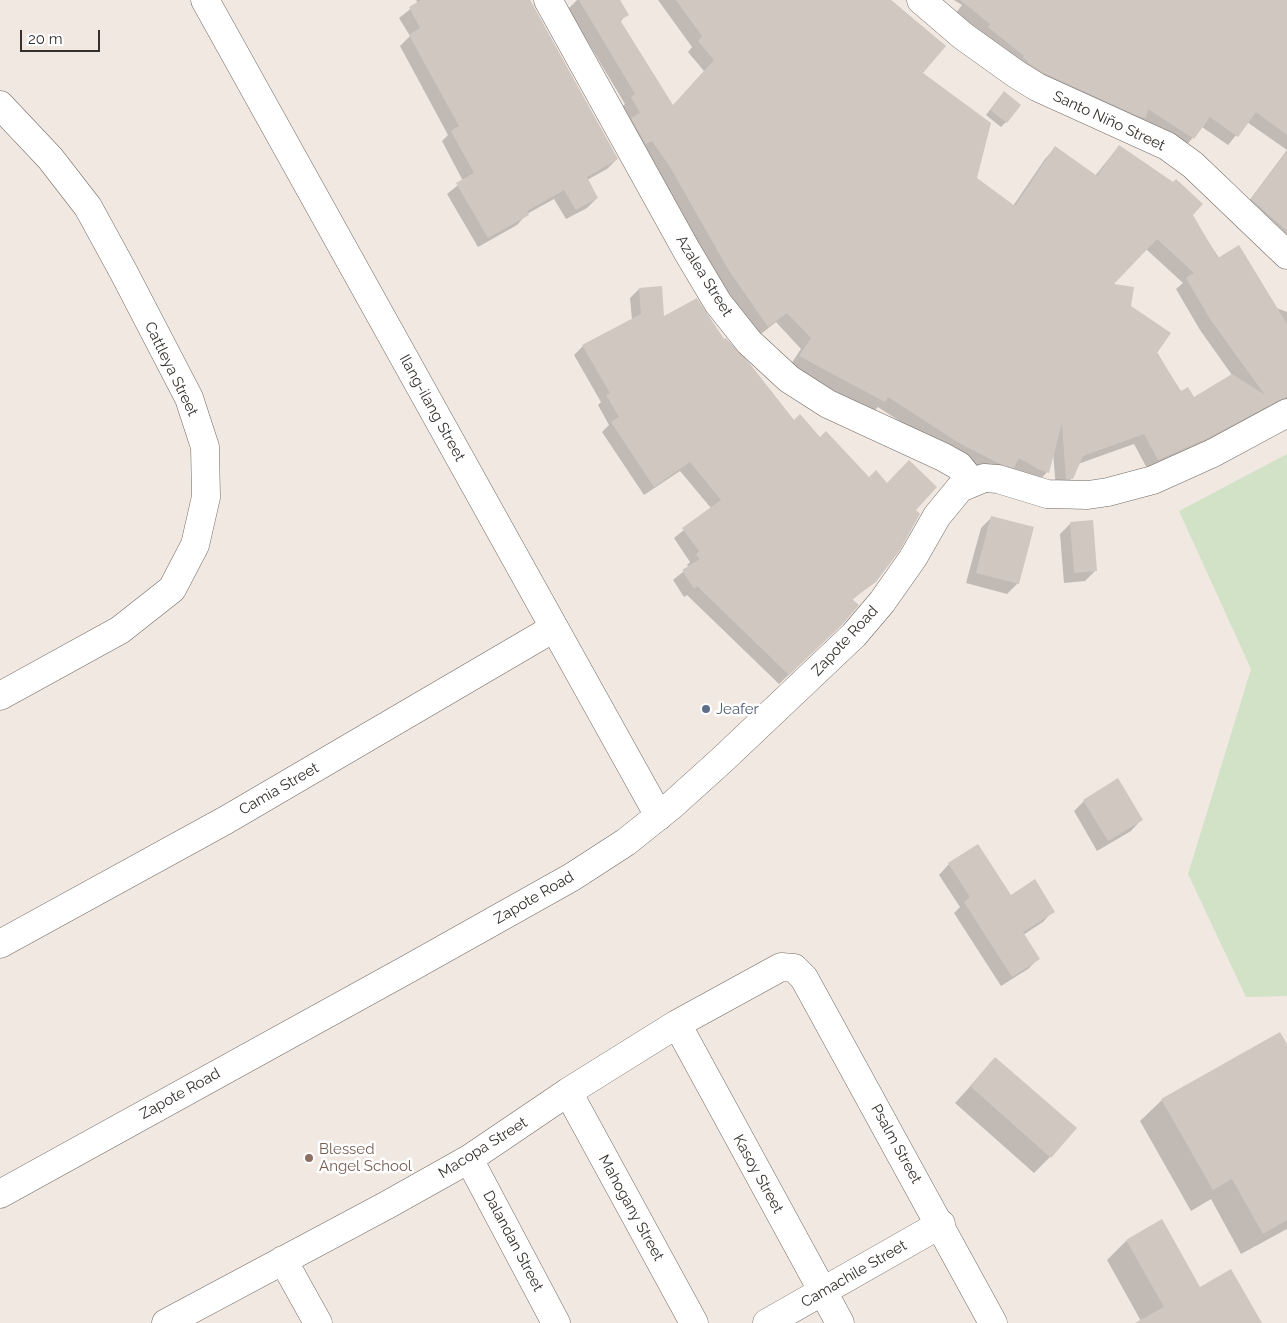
<!DOCTYPE html>
<meta charset="utf-8">
<style>
body{margin:0}
#map{position:relative;width:1287px;height:1323px;overflow:hidden;background:#f1e8e1;font-family:Raleway,sans-serif}
canvas{display:block}
.scale{position:absolute;left:20px;top:30px;width:80px;height:22px;box-sizing:border-box;border:2px solid #34302e;border-top:0;padding-left:6px;font-size:15px;line-height:18px;white-space:nowrap;color:#34302e;-webkit-text-stroke:4px #fff;paint-order:stroke}
</style>
<div id="map">
<canvas width="1287" height="1323"></canvas>
<div class="scale">20 m</div>
</div>
<script>
const context = document.querySelector('canvas').getContext('2d');
context.lineJoin = 'round';
function paint(path, color) {
  context.fillStyle = color;
  context.fill(path, 'evenodd');
}
function toPath(rows) {
  const path = new Path2D();
  for (const r of rows) {
    path.moveTo(r[0], r[1]);
    for (let i = 2; i < r.length; i += 2) path.lineTo(r[i], r[i + 1]);
  }
  return path;
}
function strokePath(path, color, width, dash) {
  context.strokeStyle = color;
  context.lineWidth = width;
  context.lineCap = dash ? 'butt' : 'round';
  context.setLineDash(dash || []);
  context.stroke(path);
}
function label(font, color, halo, rows, align = 'center') {
  context.font = font + ' Raleway,sans-serif';
  context.lineWidth = 5;
  context.setLineDash([]);
  context.textBaseline = 'middle';
  context.strokeStyle = halo;
  context.fillStyle = color;
  for (const [text, x, y, turn = 0] of rows) {
    context.save();
    context.translate(x, y);
    context.rotate((+turn || 0) * Math.PI / 180);
    context.textAlign = isNaN(turn) ? turn : align;
    if (halo) context.strokeText(text, 0, 0);
    context.fillText(text, 0, 0);
    context.restore();
  }
}
const green = toPath([
 [1287,454,1287,996,1246,997,1188,874,1251,669,1179,511]
]);
const shadow = toPath([
 [416,0,530,0,617,159,607,169,587,180,597,198,587,208,566,219,554,199,527,214,517,225,478,247,447,194,463,181,442,141,448,135,400,46,410,36,399,18,418,3],
 [577,0,619,0,627,14,620,22,672,107,704,71,688,52,692,47,658,0,891,0,944,46,921,74,976,179,1013,206,1045,159,1055,148,1095,176,1119,146,1191,215,1243,295,1287,312,1287,399,1194,449,1148,470,1134,444,1078,464,1072,478,1061,489,1056,489,1053,452,1047,472,1037,483,989,474,948,453,878,407,873,412,789,367,801,349,776,322,757,337,717,280,621,108,625,104,568,9],
 [1146,249,1183,283,1176,289,1200,330,1232,375,1194,399,1181,393,1130,306,1112,285],
 [954,0,1287,0,1287,150,1247,122,1228,145,1202,127,1184,148,1035,82,956,13,962,5],
 [999,98,1006,122,1001,127,986,115],
 [1287,150,1287,247,1243,209],
 [639,289,663,319,723,341,794,421,820,439,869,478,887,484,914,510,875,581,852,600,832,633,779,684,687,595,684,597,673,580,689,567,687,565,690,562,674,538,711,508,680,471,644,495,602,432,609,425,598,405,601,402,574,355,583,346,632,320,630,298],
 [992,517,1018,583,1007,594,966,583,981,528],
 [1071,523,1096,570,1085,581,1064,583,1060,534],
 [1084,801,1141,820,1131,831,1097,851,1074,811],
 [949,864,1011,897,1053,911,1043,922,1023,935,1038,959,1028,969,1001,986,954,913,960,907,939,875],
 [1287,1047,1287,1229,1241,1254,1211,1199,1191,1211,1140,1121,1162,1100],
 [995,1059,1050,1157,1034,1173,955,1103],
 [1126,1241,1199,1288,1261,1323,1137,1323,1141,1321,1107,1260]
]);
const building = toPath([
 [421,0,530,0,618,159,587,177,598,198,576,210,564,190,527,211,529,215,488,238,456,183,474,173,451,131,459,126,409,35,420,28,409,7],
 [579,0,620,0,629,15,620,20,673,105,714,60,698,41,702,36,676,0,891,0,946,46,923,73,991,123,977,178,1015,206,1055,146,1097,176,1119,145,1173,182,1176,179,1203,204,1193,215,1218,258,1239,245,1287,324,1287,396,1206,439,1158,460,1144,434,1083,456,1073,479,1066,479,1062,423,1049,473,1040,470,1019,458,1014,468,1000,464,959,443,888,397,885,402,799,356,811,338,787,313,768,327,728,269,670,167,652,141,646,144,631,118,640,113,631,97,635,94],
 [1157,239,1194,273,1186,278,1210,319,1265,395,1232,374,1194,397,1188,387,1181,391,1157,353,1171,333,1131,306,1134,287,1114,284],
 [960,0,1287,0,1287,135,1256,112,1238,137,1210,117,1194,139,1148,109,1146,118,1138,116,1044,73,1027,62,1028,61,1023,58,1024,56,988,27,990,24],
 [1004,91,1021,105,1007,123,990,110],
 [1287,151,1287,231,1251,199],
 [662,286,664,316,697,298,724,339,726,338,750,364,794,420,800,414,820,437,826,431,869,477,876,470,887,483,909,460,937,487,916,510,920,514,900,550,876,582,852,599,859,605,843,624,789,675,697,586,694,589,682,570,700,559,696,555,699,551,682,528,721,500,690,462,654,487,611,422,619,417,606,395,610,393,582,345,641,314,639,288],
 [991,516,1034,527,1019,584,976,573],
 [1093,520,1097,571,1074,573,1070,522],
 [1118,778,1143,820,1108,841,1083,800],
 [978,844,1011,895,1035,879,1055,912,1023,932,1040,959,1012,977,964,902,970,897,948,863],
 [1280,1032,1287,1044,1287,1220,1263,1234,1232,1179,1213,1190,1161,1099],
 [995,1057,1077,1128,1051,1158,970,1086],
 [1162,1219,1200,1287,1231,1269,1262,1323,1135,1323,1164,1307,1126,1240]
]);
const street = toPath([
 [205,0,659,816],
 [548,0,687,251,718,303,749,342,789,379,828,404,943,457,959,466,972,482],
 [0,105,50,158,88,207,123,271,189,398,205,447,206,497,195,545,172,589,120,630,0,696],
 [0,944,226,820,554,628],
 [677,1024,840,1323],
 [568,1092,694,1323],
 [469,1159,556,1323],
 [283,1260,318,1323],
 [166,1323,387,1205,469,1159,568,1092,677,1024,781,967,794,968,804,978,993,1323],
 [767,1323,941,1224]
]);
const secondary = toPath([
 [921,0,963,36,1016,74,1037,87,1167,146,1193,165,1287,255],
 [0,1194,408,969,572,877,626,842,671,806,722,760,854,635,882,602,913,558,937,516,960,488,984,478,998,479,1047,494,1088,495,1108,492,1153,480,1213,453,1287,413]
]);
const markers = [
 [706,709,5,"#5c6f8a"],
 [309,1158,5,"#8d6e63"]
];
const streetNames = [
 ["Santo Niño Street",1109,121,25],
 ["Azalea Street",704,276,58],
 ["Cattleya Street",171,369,64],
 ["Ilang-ilang Street",432,408,61],
 ["Zapote Road",845,641,-47],
 ["Camia Street",279,789,-30],
 ["Zapote Road",534,898,-30],
 ["Zapote Road",180,1094,-29],
 ["Psalm Street",896,1144,61],
 ["Macopa Street",483,1148,-32],
 ["Kasoy Street",758,1174,61],
 ["Mahogany Street",631,1208,61],
 ["Dalandan Street",513,1241,62],
 ["Camachile Street",854,1274,-30]
];
const serviceNames = [
 ["Jeafer",716,709]
];
const educationNames = [
 ["Blessed",319,1149],
 ["Angel School",319,1166]
];
paint(green, '#d1e2c7');
paint(shadow, '#0003');
paint(building, '#d0c7c1');
strokePath(street, '#716963', 29);
strokePath(secondary, '#716963', 29);
strokePath(street, '#fff', 28);
strokePath(secondary, '#fff', 28);
for (const [x, y, r, color] of markers) {
  const dot = new Path2D();
  dot.arc(x, y, r, 0, 2 * Math.PI);
  context.fillStyle = color;
  context.fill(dot);
  strokePath(dot, '#fff', 2);
}
label('15px', '#34302e', '#fff', streetNames);
label('15px', '#4e5e75', '#fff', serviceNames, 'left');
label('15px', '#785e54', '#fff', educationNames, 'left');
</script>
